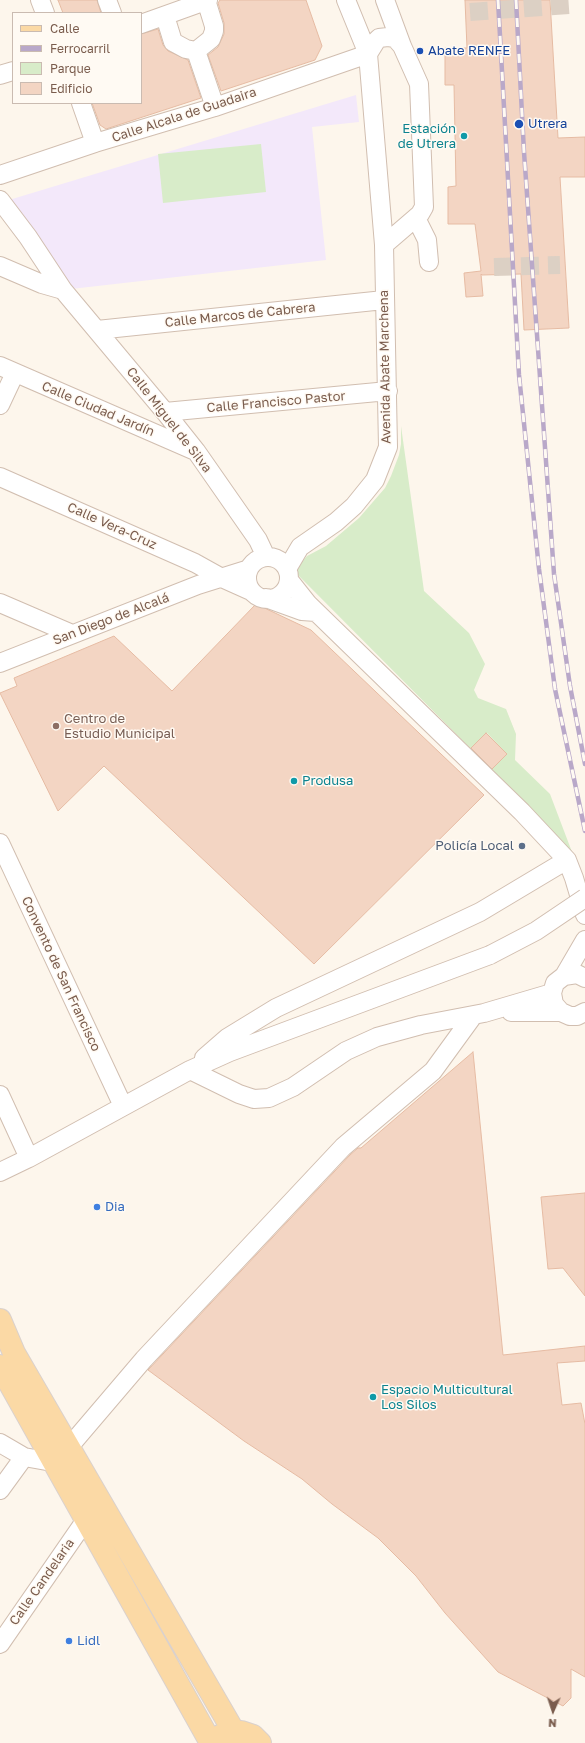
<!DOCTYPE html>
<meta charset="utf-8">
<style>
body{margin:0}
#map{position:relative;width:585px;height:1743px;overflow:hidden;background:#fdf6ec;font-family:"Golos Text",sans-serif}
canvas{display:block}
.legend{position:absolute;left:12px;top:12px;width:130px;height:92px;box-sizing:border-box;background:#fffaf3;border:1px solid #cabbb1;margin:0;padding:5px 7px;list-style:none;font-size:12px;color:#7a5c4d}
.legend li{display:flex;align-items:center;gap:8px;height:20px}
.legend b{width:20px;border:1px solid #cabbb1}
.north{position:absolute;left:533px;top:1691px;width:40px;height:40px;-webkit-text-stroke:3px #fffaf3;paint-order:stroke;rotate:183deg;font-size:11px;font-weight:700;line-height:16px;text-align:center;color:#7a5c4d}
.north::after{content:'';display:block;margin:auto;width:14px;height:18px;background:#7a5c4d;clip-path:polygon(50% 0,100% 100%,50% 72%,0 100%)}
</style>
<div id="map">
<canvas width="585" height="1743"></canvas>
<ul class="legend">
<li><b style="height:5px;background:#fbd9a5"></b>Calle</li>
<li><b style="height:5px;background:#b9a8c9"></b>Ferrocarril</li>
<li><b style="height:11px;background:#d8ecc9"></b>Parque</li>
<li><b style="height:11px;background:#f3d5c3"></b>Edificio</li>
</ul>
<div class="north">N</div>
</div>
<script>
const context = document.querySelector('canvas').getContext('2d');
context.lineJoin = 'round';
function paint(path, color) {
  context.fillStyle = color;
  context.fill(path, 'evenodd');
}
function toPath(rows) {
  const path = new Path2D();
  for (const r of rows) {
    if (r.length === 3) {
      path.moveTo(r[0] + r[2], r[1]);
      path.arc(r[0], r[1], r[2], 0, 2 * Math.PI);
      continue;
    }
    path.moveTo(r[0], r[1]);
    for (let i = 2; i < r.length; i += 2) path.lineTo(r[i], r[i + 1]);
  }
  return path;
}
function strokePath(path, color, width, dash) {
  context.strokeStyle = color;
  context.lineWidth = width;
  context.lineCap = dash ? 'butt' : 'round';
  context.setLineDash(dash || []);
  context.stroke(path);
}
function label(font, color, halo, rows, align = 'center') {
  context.font = font + ' "Golos Text",sans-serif';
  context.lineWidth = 3;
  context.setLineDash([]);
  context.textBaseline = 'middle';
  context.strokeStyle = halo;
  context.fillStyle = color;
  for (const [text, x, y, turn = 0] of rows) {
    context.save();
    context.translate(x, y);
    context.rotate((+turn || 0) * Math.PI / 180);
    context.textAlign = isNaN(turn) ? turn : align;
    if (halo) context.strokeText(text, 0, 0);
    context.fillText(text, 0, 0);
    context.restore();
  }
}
const education = toPath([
 [356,95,359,122,312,127,326,260,71,289,9,200]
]);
const green = toPath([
 [261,144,266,192,163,203,158,154],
 [401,426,424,591,469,633,485,664,474,690,478,698,506,709,516,734,515,760,550,794,572,852,491,769,507,754,487,733,471,749,294,571,307,556,326,546,359,518,385,488,391,476,399,455,401,444]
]);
const building = toPath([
 [58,0,97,0,101,13,63,13,58,0],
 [220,0,306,0,322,46,315,60,221,91,208,55,218,47,224,34,224,23,218,3,220,0],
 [465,0,550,0,558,138,585,137,585,177,560,177,569,328,524,330,521,274,482,275,481,274,483,296,466,297,464,273,481,271,475,224,448,224,448,187,456,186,454,85,445,85,445,48,467,48,465,0],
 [158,29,163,45,168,51,188,60,201,98,106,129,100,125,92,103,141,103,141,34,158,29],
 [256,604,311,630,484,795,314,964,104,766,58,811,0,693,17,686,14,678,114,636,172,691,256,604],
 [486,733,507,754,492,769,471,748,486,733],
 [473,1052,503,1355,585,1346,585,1361,557,1363,562,1405,581,1403,585,1424,585,1677,571,1669,571,1698,563,1706,498,1672,445,1613,416,1576,378,1538,332,1504,302,1479,244,1441,148,1370,350,1155,358,1148,361,1148,473,1052],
 [585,1193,585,1296,563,1268,548,1269,541,1197,585,1193]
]);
const minorTunnel = toPath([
 [470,12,570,5],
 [494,267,560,265]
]);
const minor = toPath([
 [40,0,45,13],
 [107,0,112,13],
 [206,0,214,26,214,31,211,39,196,51,215,107],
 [346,0,368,54],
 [385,0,402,46],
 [165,16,173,42,186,49,196,51],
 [141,24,208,0],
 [0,75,13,71],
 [81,103,95,143],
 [0,175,95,143,215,107,368,54],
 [0,200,28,237,63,290,165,412,196,451,258,540,266,557],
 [416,218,427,240,429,262],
 [0,266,42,284,63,290],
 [97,330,384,300],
 [0,366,193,450],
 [0,405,15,373],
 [165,412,388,391],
 [0,477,195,563,222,578,251,591],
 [268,578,21],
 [287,569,300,547,336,522,354,506,375,480,388,447,384,245,368,54,376,41,379,38,388,37,395,38,402,46,419,84,424,207,420,214,384,245],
 [289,580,308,604,522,812,567,860,574,878,585,915],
 [266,598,302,611,316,612],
 [0,603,72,634],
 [0,663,198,585,249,569],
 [0,843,123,1106],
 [564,976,585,940],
 [585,978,577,974,564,976,555,983,552,993,554,1004,561,1012,570,1016,577,1016,585,1012],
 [511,1012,561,1012],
 [204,1058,227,1038,276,1008,480,912,567,860],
 [190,1070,239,1094,254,1099,269,1098,293,1087,346,1051,377,1037,421,1025,484,1013,552,993],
 [0,1095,29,1158],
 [0,1172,29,1158,190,1070,230,1052,490,955],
 [0,1443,24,1457,52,1462],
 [69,1447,144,1359,343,1147,433,1071,473,1016],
 [0,1490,24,1457],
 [0,1644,85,1521]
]);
const major = toPath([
 [0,1320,14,1353,234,1732],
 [0,1366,211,1743],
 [220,1736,228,1733,241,1732,253,1736,260,1743]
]);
const rail = toPath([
 [498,0,519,375,539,569,555,689,585,831],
 [516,0,524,152,554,574,570,686,585,764]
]);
const minorBridge = toPath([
 [490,955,536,931,585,898]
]);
const markers = [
 [420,51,4,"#1a4fb4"],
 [519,124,5,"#1a4fb4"],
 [464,136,4,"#0f9aa8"],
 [56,726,4,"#8d6e63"],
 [294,781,4,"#0f9aa8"],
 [522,846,4,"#5c6f8a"],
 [97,1207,4,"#3f7fe0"],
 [373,1397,4,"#0f9aa8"],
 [69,1641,4,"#3f7fe0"]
];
const transitNames = [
 ["Abate RENFE",428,51],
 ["Utrera",528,124]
];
const streetNames = [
 ["Calle Alcala de Guadaira",184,115,-18],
 ["Calle Marcos de Cabrera",240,315,-6],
 ["Avenida Abate Marchena",385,367,-91],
 ["Calle Francisco Pastor",276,402,-5],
 ["Calle Ciudad Jardín",98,409,23],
 ["Calle Miguel de Silva",169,420,52],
 ["Calle Vera-Cruz",112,526,24],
 ["San Diego de Alcalá",111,619,-21],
 ["Convento de San Francisco",61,974,65],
 ["Calle Candelaria",42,1582,-55]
];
const cultureNames = [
 ["Estación",456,129,"right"],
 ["de Utrera",456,144,"right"],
 ["Produsa",302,781],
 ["Espacio Multicultural",381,1390],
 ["Los Silos",381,1405]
];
const educationNames = [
 ["Centro de",64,719],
 ["Estudio Municipal",64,734]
];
const serviceNames = [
 ["Policía Local",514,846]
];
const shopNames = [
 ["Dia",105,1207],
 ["Lidl",77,1641]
];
paint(education, '#f3e8fa');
paint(green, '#d8ecc9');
paint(building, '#f3d5c3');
strokePath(building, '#e6bba3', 1);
strokePath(minorTunnel, '#dcd0c4', 18, [18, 9]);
strokePath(minor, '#d1beb0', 20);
strokePath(major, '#dad1cd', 24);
strokePath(minor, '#fff', 18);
strokePath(major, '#fbd9a5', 22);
strokePath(rail, '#b9a8c9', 4.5);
strokePath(rail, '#fffaf3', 3, [9]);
strokePath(minorBridge, '#d1beb0', 20, []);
strokePath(minorBridge, '#fff', 18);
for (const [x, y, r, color] of markers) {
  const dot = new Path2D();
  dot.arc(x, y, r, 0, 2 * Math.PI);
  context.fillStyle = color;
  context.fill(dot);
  strokePath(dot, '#fffaf3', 1.5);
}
label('13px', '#164399', '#fffaf3', transitNames, 'left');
label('13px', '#7a5c4d', '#fffaf3', streetNames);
label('13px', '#0d838f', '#fffaf3', cultureNames, 'left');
label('13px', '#785e54', '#fffaf3', educationNames, 'left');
label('13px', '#4e5e75', '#fffaf3', serviceNames, 'right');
label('13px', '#366cbe', '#fffaf3', shopNames, 'left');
</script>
